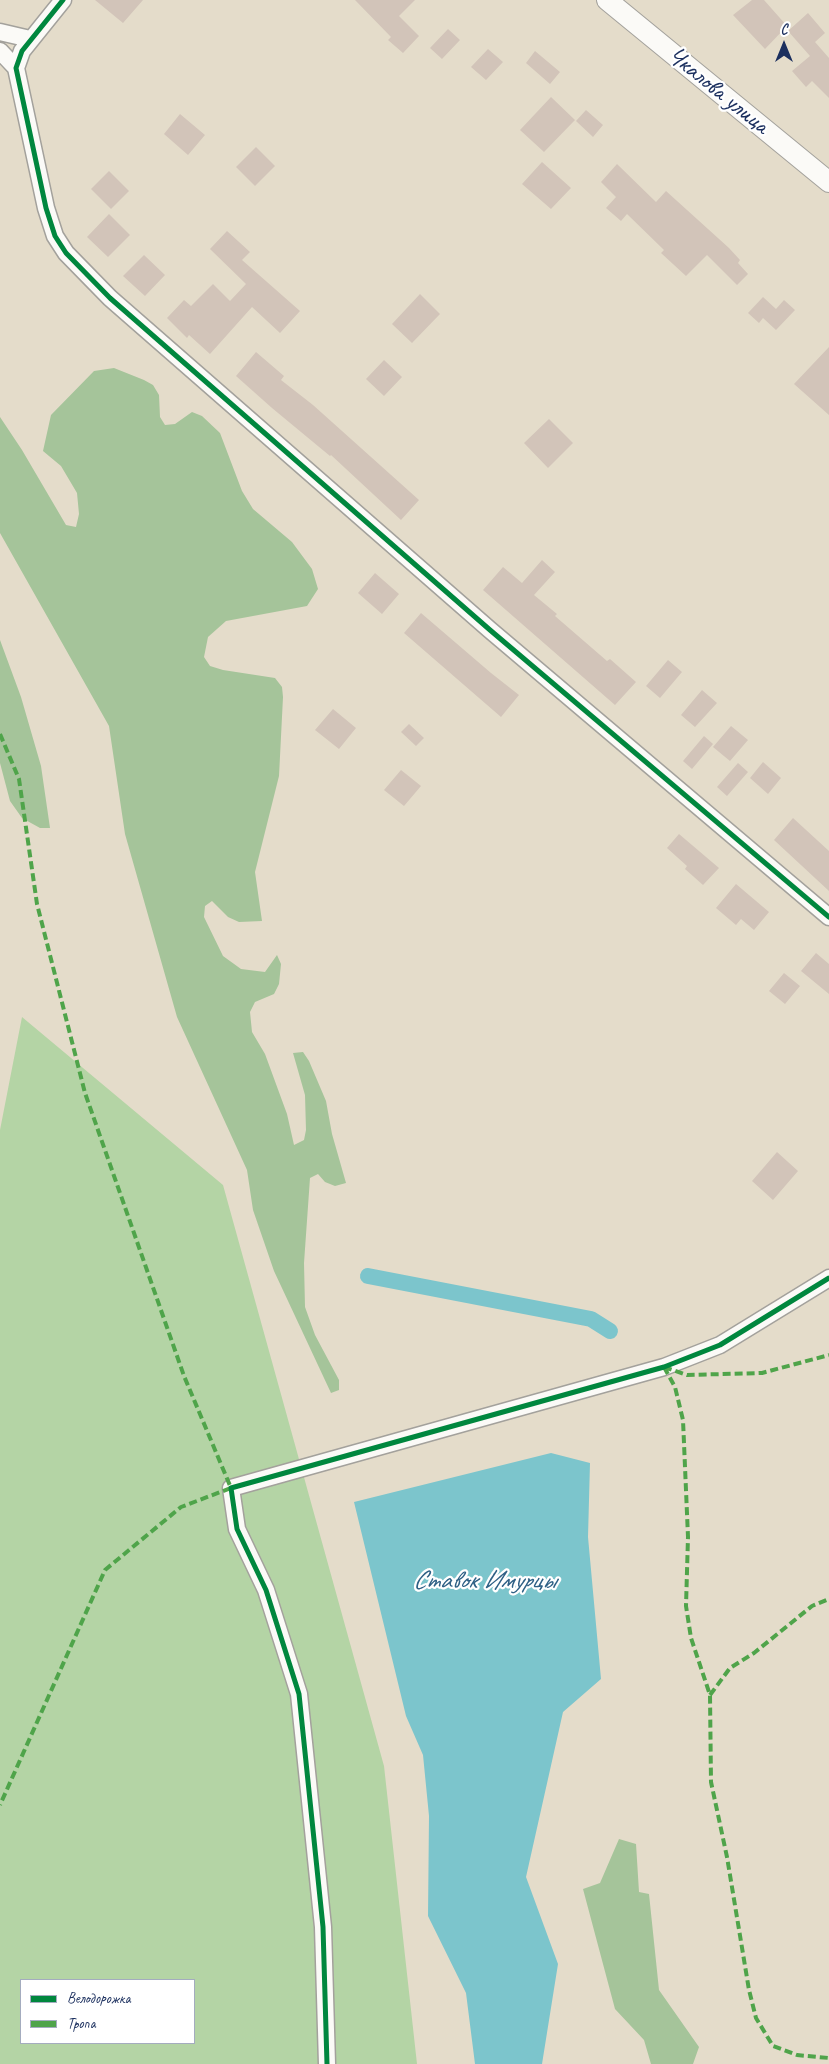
<!DOCTYPE html>
<meta charset="utf-8">
<style>
body{margin:0}
#map{position:relative;width:829px;height:2064px;overflow:hidden;background:#e4dcca;font-family:Caveat,sans-serif}
canvas{display:block}
.legend{position:absolute;left:20px;top:1979px;width:175px;height:65px;box-sizing:border-box;background:#fff;border:1px solid #a4acbf;margin:0;padding:6px 9px;list-style:none;font-size:15px;color:#1b2f5e}
.legend li{display:flex;align-items:center;gap:10px;height:25px}
.legend b{width:25px;border:1px solid #a4acbf}
.north{position:absolute;left:759px;top:20px;width:50px;height:50px;-webkit-text-stroke:4px #fff;paint-order:stroke;rotate:0deg;font-size:14px;font-weight:700;line-height:20px;text-align:center;color:#1b2f5e}
.north::after{content:'';display:block;margin:auto;width:18px;height:22px;background:#1b2f5e;clip-path:polygon(50% 0,100% 100%,50% 72%,0 100%)}
</style>
<div id="map">
<canvas width="829" height="2064"></canvas>
<ul class="legend">
<li><b style="height:6px;background:#00873e"></b>Велодорожка</li>
<li><b style="height:6px;background:#4fa44a"></b>Тропа</li>
</ul>
<div class="north">С</div>
</div>
<script>
const context = document.querySelector('canvas').getContext('2d');
context.lineJoin = 'round';
function paint(path, color) {
  context.fillStyle = color;
  context.fill(path, 'evenodd');
}
function toPath(rows) {
  const path = new Path2D();
  for (const r of rows) {
    path.moveTo(r[0], r[1]);
    for (let i = 2; i < r.length; i += 2) path.lineTo(r[i], r[i + 1]);
  }
  return path;
}
function strokePath(path, color, width, dash) {
  context.strokeStyle = color;
  context.lineWidth = width;
  context.lineCap = dash ? 'butt' : 'round';
  context.setLineDash(dash || []);
  context.stroke(path);
}
function label(font, color, halo, rows, align = 'center') {
  context.font = font + ' Caveat,sans-serif';
  context.lineWidth = 4.5;
  context.setLineDash([]);
  context.textBaseline = 'middle';
  context.strokeStyle = halo;
  context.fillStyle = color;
  for (const [text, x, y, turn = 0] of rows) {
    context.save();
    context.translate(x, y);
    context.rotate((+turn || 0) * Math.PI / 180);
    context.textAlign = isNaN(turn) ? turn : align;
    if (halo) context.strokeText(text, 0, 0);
    context.fillText(text, 0, 0);
    context.restore();
  }
}
const green = toPath([
 [22,1017,223,1185,384,1766,417,2064,0,2064,0,1130],
 [21,1980,194,1980,194,2043,21,2043]
]);
const forest = toPath([
 [114,368,144,380,153,385,159,395,160,417,165,425,175,424,192,412,202,416,220,433,242,491,253,509,292,542,312,569,318,589,307,606,226,621,208,637,204,657,210,666,223,670,275,678,282,687,283,697,279,776,255,872,262,921,239,922,228,917,212,901,205,906,204,917,223,956,241,969,265,972,277,955,281,964,279,984,274,994,255,1002,250,1012,252,1032,265,1054,287,1114,294,1145,304,1140,306,1130,305,1095,293,1053,303,1052,309,1061,326,1101,332,1134,346,1183,335,1186,325,1182,318,1174,310,1178,304,1263,305,1307,315,1335,339,1380,339,1390,331,1393,274,1271,253,1210,247,1170,177,1017,125,834,109,726,0,533,0,417,22,450,66,525,76,527,79,514,77,493,61,466,43,451,51,415,94,371],
 [0,640,21,697,41,766,50,828,40,828,22,818,10,801,0,763],
 [619,1839,636,1844,639,1892,649,1894,659,1990,699,2047,693,2064,651,2064,644,2040,615,2009,583,1889,600,1883]
]);
const water = toPath([
 [551,1453,590,1463,588,1537,601,1679,563,1712,526,1877,558,1964,542,2064,475,2064,466,1993,428,1916,429,1816,423,1755,406,1716,354,1502]
]);
const canal = toPath([
 [368,1276,591,1319,610,1331]
]);
const building = toPath([
 [95,0,143,0,123,23],
 [355,0,415,0,399,16,419,36,403,53,388,40,391,37],
 [752,0,764,0,787,26,765,49,733,15],
 [808,13,825,33,815,42,829,58,829,98,812,81,806,87,792,71,810,56,788,31],
 [448,29,460,40,442,59,430,48],
 [488,49,503,62,486,80,471,67],
 [535,51,560,72,550,84,526,63],
 [551,97,575,120,544,152,520,130],
 [586,110,603,125,593,137,576,121],
 [180,114,205,135,188,155,164,134],
 [256,147,275,166,255,186,236,167],
 [542,162,571,188,551,209,522,184],
 [617,164,656,202,666,191,729,248,740,260,738,263,748,274,737,285,707,255,686,276,661,253,664,250,627,214,621,221,606,208,616,197,601,182],
 [109,171,129,191,111,209,91,189],
 [109,214,130,235,108,257,87,237],
 [227,231,250,252,242,260,300,311,280,333,252,307,210,354,189,335,187,338,167,318,184,300,191,306,213,284,230,301,246,284,210,249],
 [144,255,165,275,145,296,123,276],
 [420,294,440,314,412,343,392,324],
 [763,297,776,309,784,300,795,310,776,330,763,318,759,323,748,313],
 [829,347,829,415,794,384],
 [256,352,284,376,281,380,313,405,419,500,401,520,331,455,330,456,272,408,236,376],
 [384,360,402,377,384,396,366,379],
 [549,419,573,443,548,468,524,443],
 [542,560,555,572,534,595,557,614,555,616,607,661,610,659,636,682,615,705,483,590,503,567,522,583],
 [375,573,399,594,382,614,358,593],
 [421,613,491,673,519,695,501,717,404,633],
 [668,660,682,672,660,698,646,686],
 [702,690,717,703,695,727,681,715],
 [333,709,356,728,339,749,315,730],
 [409,724,424,738,416,746,401,732],
 [731,726,748,740,730,761,713,747],
 [704,736,713,744,692,769,683,761],
 [763,762,781,778,768,794,750,778],
 [738,763,748,772,727,796,717,787],
 [401,770,421,786,404,806,384,790],
 [793,818,829,851,829,891,774,840],
 [679,834,719,868,703,885,685,869,687,866,667,848],
 [736,884,769,912,754,930,741,919,736,925,716,908],
 [816,953,829,964,829,994,801,971],
 [784,973,800,986,785,1004,769,991],
 [777,1152,798,1171,773,1200,752,1181]
]);
const minor = toPath([
 [63,0,22,51,16,68,46,208,55,236,66,253,110,298,490,630,829,917],
 [0,32,30,39],
 [0,51,16,68],
 [327,2064,323,1927,299,1694,266,1590,237,1529,231,1488,664,1367,720,1345,829,1278]
]);
const major = toPath([
 [607,0,829,182]
]);
const quiet = toPath([
 [0,734,19,779,37,904,85,1093,184,1376,231,1488,181,1507,105,1570,0,1805],
 [664,1367,675,1387,683,1420,688,1537,686,1606,691,1638,710,1695,711,1782,727,1857,749,1990,756,2018,773,2046,797,2055,829,2058],
 [664,1367,687,1375,762,1373,829,1355],
 [710,1695,730,1668,754,1653,812,1606,829,1599]
]);
const cycleway = toPath([
 [63,0,22,51,16,68,46,208,55,236,66,253,110,298,490,630,829,917],
 [327,2064,323,1927,299,1694,266,1590,237,1529,231,1488,664,1367,720,1345,829,1278]
]);
const streetNames = [
 ["Чкалова улица",718,91,39]
];
const waterNames = [
 ["Ставок Имурцы",484,1581]
];
paint(green, '#b4d4a5');
paint(forest, '#a5c49a');
paint(water, '#7cc5cc');
strokePath(canal, '#7cc5cc', 16);
paint(building, '#d2c4b9');
strokePath(minor, '#a3a19c', 19);
strokePath(major, '#a3a19c', 22);
strokePath(minor, '#fbfaf7', 16);
strokePath(major, '#fbfaf7', 20);
strokePath(quiet, '#4fa44a', 4, [8, 4]);
strokePath(cycleway, '#00873e', 5);
label('25px', '#1b2f5e', '#fff', streetNames);
label('italic 26px', '#2e6085', '#fff', waterNames);
</script>
